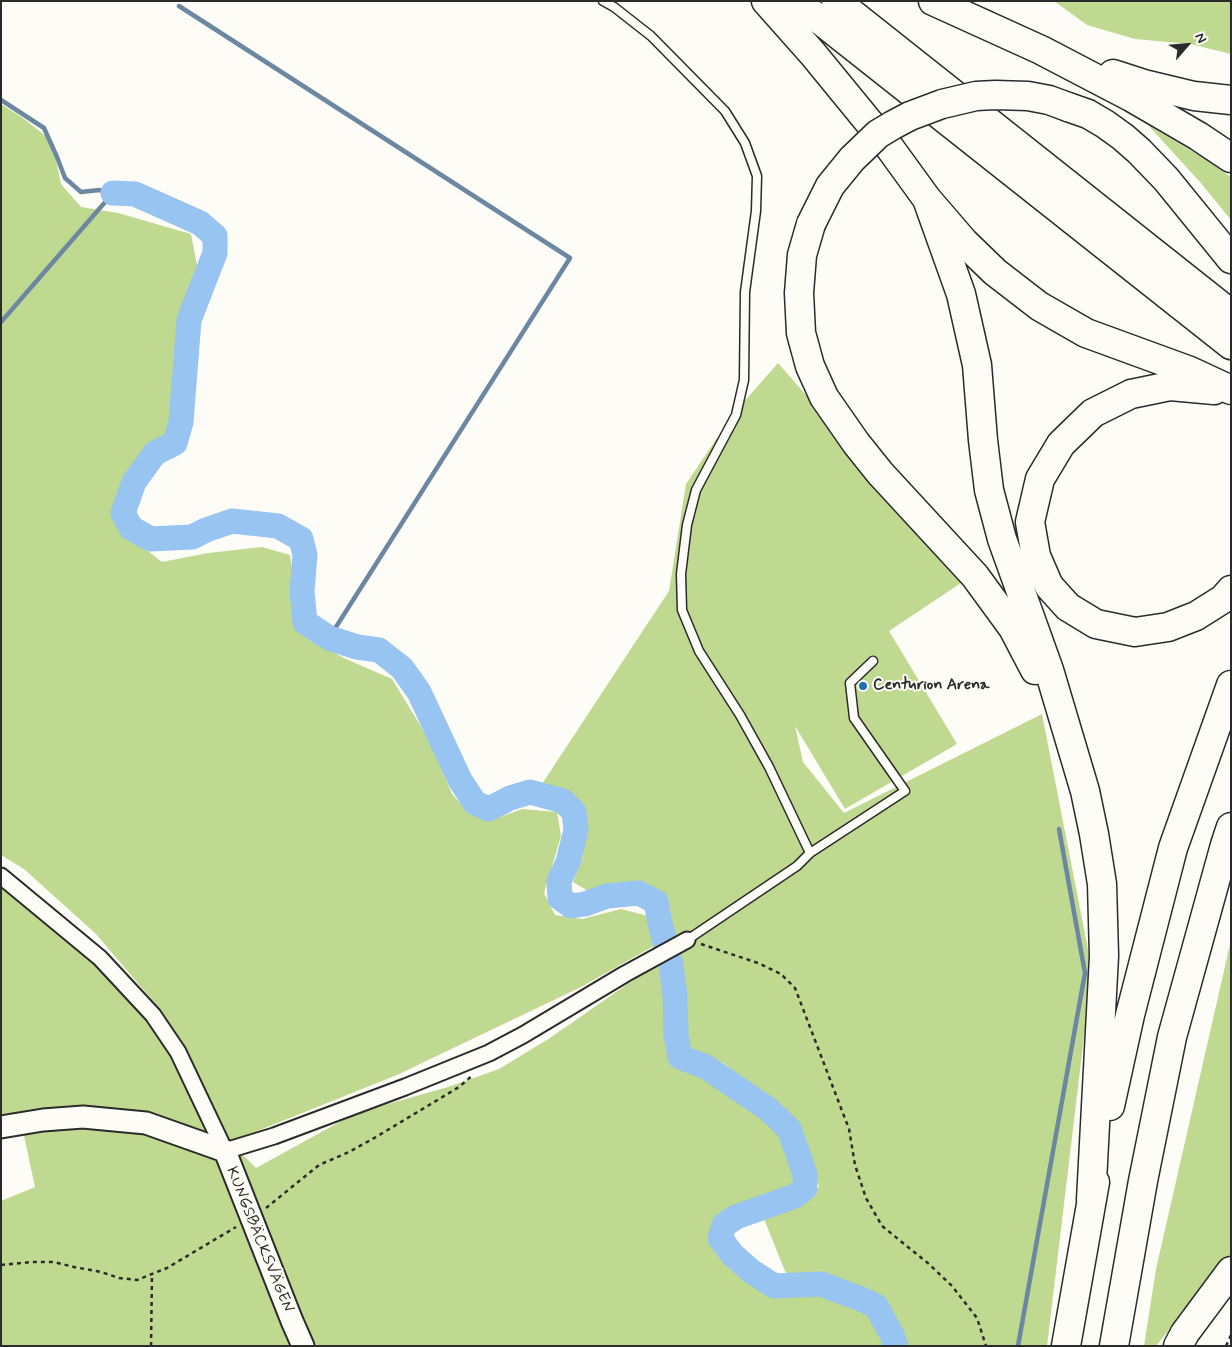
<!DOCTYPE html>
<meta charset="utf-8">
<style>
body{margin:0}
#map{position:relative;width:1232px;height:1347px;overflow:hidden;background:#fdfcf7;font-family:Mynerve,sans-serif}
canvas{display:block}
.frame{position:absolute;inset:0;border:2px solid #2b2b2b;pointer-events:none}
.north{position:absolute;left:1162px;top:20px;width:50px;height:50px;-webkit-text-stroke:4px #fdfcf7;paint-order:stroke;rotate:63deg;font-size:14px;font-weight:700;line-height:20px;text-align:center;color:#2b2b2b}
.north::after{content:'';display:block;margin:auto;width:18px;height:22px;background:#2b2b2b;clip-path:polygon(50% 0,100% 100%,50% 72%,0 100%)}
</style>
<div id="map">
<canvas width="1232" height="1347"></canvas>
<div class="frame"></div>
<div class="north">N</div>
</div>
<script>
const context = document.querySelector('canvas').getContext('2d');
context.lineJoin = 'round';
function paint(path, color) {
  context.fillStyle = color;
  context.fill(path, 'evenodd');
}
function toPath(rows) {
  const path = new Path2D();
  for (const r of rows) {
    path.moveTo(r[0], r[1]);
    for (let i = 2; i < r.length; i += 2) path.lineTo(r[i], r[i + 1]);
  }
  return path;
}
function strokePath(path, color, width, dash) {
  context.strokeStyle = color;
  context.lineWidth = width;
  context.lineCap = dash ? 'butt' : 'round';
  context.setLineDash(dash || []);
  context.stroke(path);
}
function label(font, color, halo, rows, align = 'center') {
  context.font = font + ' Mynerve,sans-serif';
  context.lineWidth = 4;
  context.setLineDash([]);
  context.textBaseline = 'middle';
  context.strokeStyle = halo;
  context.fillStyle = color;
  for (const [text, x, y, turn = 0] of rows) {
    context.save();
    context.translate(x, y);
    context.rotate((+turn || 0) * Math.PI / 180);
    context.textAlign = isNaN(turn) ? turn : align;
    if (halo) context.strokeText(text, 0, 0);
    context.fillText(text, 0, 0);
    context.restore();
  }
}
const green = toPath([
 [1054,1,1231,1,1231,54,1190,44,1135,39,1087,25],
 [1,104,23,118,52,141,61,184,81,207,118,213,191,234,197,265,186,313,182,377,177,424,135,472,114,512,134,540,162,562,208,553,262,547,290,555,296,598,310,640,346,659,392,679,428,738,452,794,471,815,492,820,522,809,557,812,561,836,544,893,555,915,582,919,621,909,648,916,661,942,581,987,397,1075,230,1142,256,1168,356,1113,448,1087,499,1069,550,1038,665,958,671,989,671,1048,675,1065,719,1079,738,1092,772,1118,789,1137,799,1173,797,1189,783,1195,752,1203,718,1218,714,1237,728,1259,747,1276,775,1293,821,1290,872,1310,881,1319,889,1346,1,1346,1,1201,35,1187,20,1117,1,1120,1,888,23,902,92,961,158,1007,96,934,24,869,1,855],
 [1148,125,1205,159,1231,177,1231,220,1200,182],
 [778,363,967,579,889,631,957,744,845,809,795,726,803,762,844,813,1042,714,1092,970,1047,1346,903,1346,899,1329,881,1299,821,1275,797,1274,787,1276,762,1214,774,1213,804,1203,819,1187,798,1126,775,1102,723,1063,690,1052,678,990,678,956,669,928,664,901,646,888,617,885,593,894,573,882,582,859,586,827,582,803,566,793,540,787,669,591,686,484,734,413],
 [1231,940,1231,1254,1156,1346,1144,1346,1156,1269]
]);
const stream = toPath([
 [179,6,570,258,329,638],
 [1,100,44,128,57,157,65,178,81,192,99,190,113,193,1,322],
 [1018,1346,1085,973,1059,829]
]);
const river = toPath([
 [113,193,135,194,200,223,215,236,215,253,189,320,181,422,175,443,155,453,134,482,123,513,131,528,151,539,192,537,206,530,232,521,278,526,301,539,305,555,302,591,305,622,329,638,357,647,379,650,402,668,419,692,460,780,475,803,489,809,510,798,530,792,563,801,574,812,576,830,568,862,559,881,560,898,571,906,585,904,607,896,639,893,656,902,660,923,671,965,675,995,676,1036,680,1057,706,1067,768,1109,789,1129,798,1154,805,1175,805,1188,795,1196,736,1217,724,1225,720,1238,732,1254,751,1271,774,1286,821,1284,861,1299,876,1306,891,1333,896,1346]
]);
const path = toPath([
 [701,944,758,963,781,974,795,988,849,1129,855,1165,866,1198,882,1226,929,1264,952,1286,977,1318,986,1346],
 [266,1208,319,1165,349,1152,376,1137,459,1087,473,1075],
 [1,1265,32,1262,54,1262,74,1267,101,1272,119,1278,137,1280,167,1268,236,1227],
 [151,1346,152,1274],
 [1226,1346,1231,1335]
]);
const lane = toPath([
 [603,1,614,7,651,36,725,111,745,143,757,176,756,211,745,292,744,380,736,415,696,490,687,525,681,574,682,610,699,651,740,715,769,767,810,853,797,866,687,940],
 [810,853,905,791,854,718,850,683,873,661]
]);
const street = toPath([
 [1,876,100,958,153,1015,178,1052,225,1151,274,1136,405,1087,489,1053,523,1035,625,974,687,940]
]);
const secondary = toPath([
 [1,1127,43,1120,83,1117,146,1123,225,1151,292,1321,303,1346]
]);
const highway = toPath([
 [766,1,813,54,890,148,927,199,964,242,995,272,1039,306,1086,333,1190,371,1231,390],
 [796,1,1231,345],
 [836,1,1231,314],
 [933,1,1041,50,1131,97,1198,136,1231,158],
 [1113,74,1144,84,1194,96,1231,100],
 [1068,107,1088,114,1105,124,1123,137,1139,151,1166,179,1231,259],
 [927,199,961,294,977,365,983,440,989,490,1002,539,1049,670,1085,791,1094,834,1102,884,1104,956,1091,1200],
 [811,224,802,255,799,293,801,333,810,366,824,397,856,443,880,473,975,576,1013,628,1035,670],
 [1214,390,1170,386,1131,394,1093,413,1061,444,1040,479,1030,522,1036,556,1049,586,1068,607,1096,624,1135,632,1168,627,1196,616,1223,599,1231,590],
 [1110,1106,1130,1015,1173,848,1231,685],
 [1066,1346,1095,1182],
 [1114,1346,1143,1181,1172,1037,1225,845,1231,827],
 [1178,1346,1185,1333,1231,1271]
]);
const highwayBridge = toPath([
 [811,224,830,186,852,159,878,134,893,125,910,116,942,104,976,96,995,95,1028,96,1049,100,1068,107]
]);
const markers = [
 [863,686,5,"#1f6fb2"]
];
const poiNames = [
 ["Centurion Arena",873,686]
];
const streetNames = [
 ["KUNGSBÄCKSVÄGEN",259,1240,68]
];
paint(green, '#c0d990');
strokePath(stream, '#6c87a2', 4.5);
strokePath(river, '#97c4f1', 25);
strokePath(lane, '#2b2b2b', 11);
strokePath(street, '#2b2b2b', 19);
strokePath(secondary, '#2b2b2b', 25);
strokePath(highway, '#2b2b2b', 31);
strokePath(path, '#2b2b2b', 2.5, [4, 4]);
strokePath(lane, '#fdfcf7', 8);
strokePath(street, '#fdfcf7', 15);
strokePath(secondary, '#fdfcf7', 21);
strokePath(highway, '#fdfcf7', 28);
strokePath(highwayBridge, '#2b2b2b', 31, []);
strokePath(highwayBridge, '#fdfcf7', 28);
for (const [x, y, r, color] of markers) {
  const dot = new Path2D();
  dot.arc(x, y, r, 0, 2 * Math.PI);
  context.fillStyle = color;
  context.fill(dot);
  strokePath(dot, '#fdfcf7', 2);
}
label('bold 16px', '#2b2b2b', '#fdfcf7', poiNames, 'left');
label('16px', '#2b2b2b', '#fdfcf7', streetNames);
</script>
